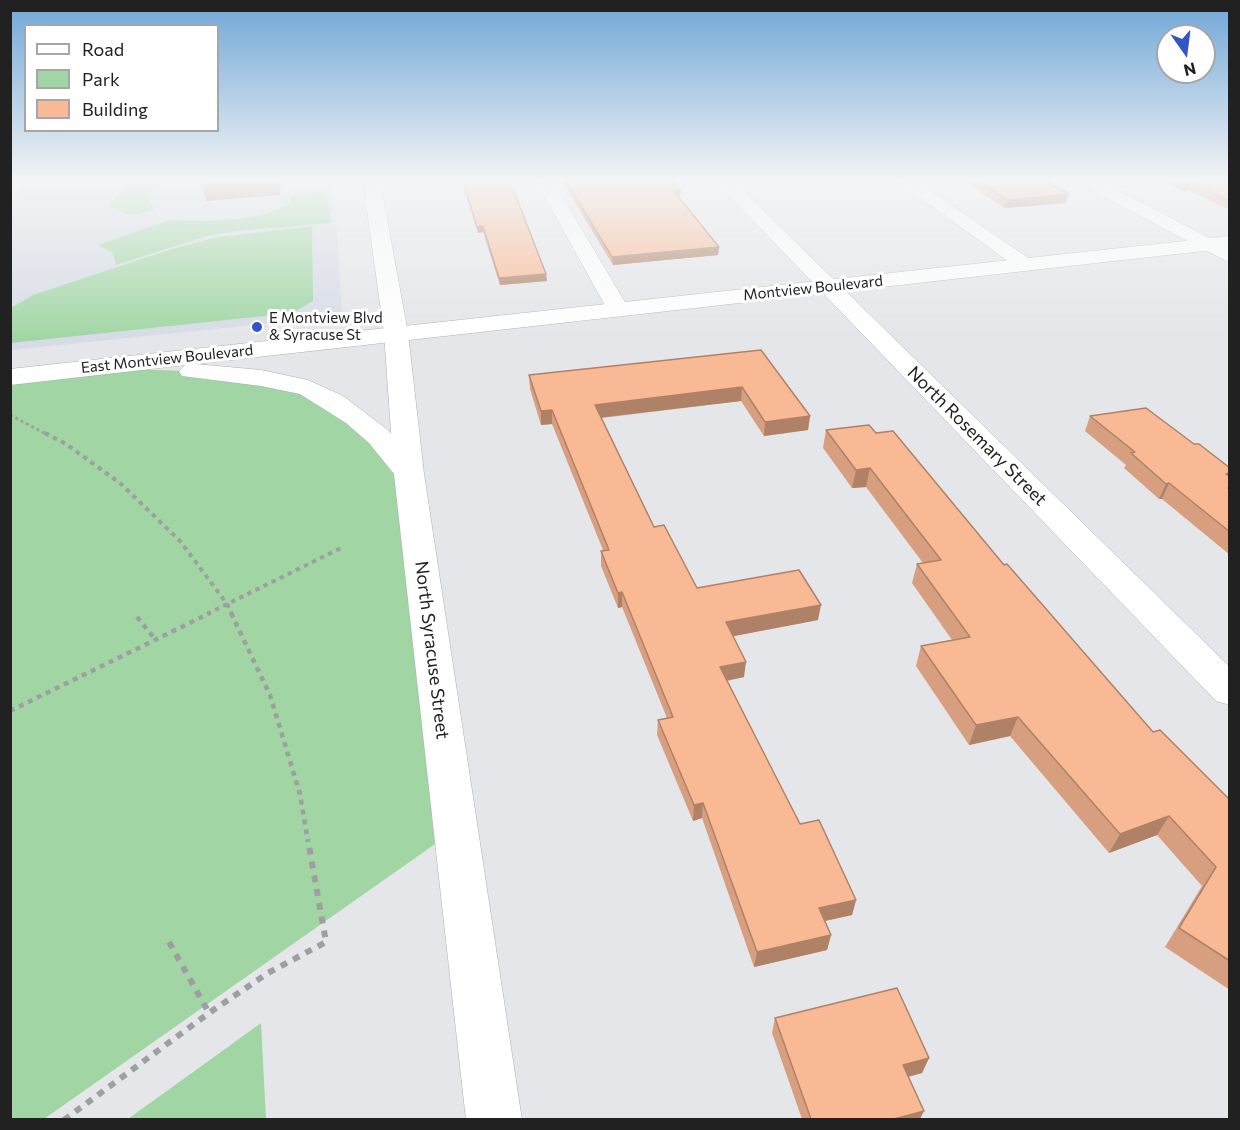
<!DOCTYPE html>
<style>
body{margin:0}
#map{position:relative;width:1240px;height:1130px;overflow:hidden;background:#e4e6e9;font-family:Commissioner,sans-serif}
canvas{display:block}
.frame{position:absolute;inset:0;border:12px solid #212122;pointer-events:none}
.legend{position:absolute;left:24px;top:24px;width:195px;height:108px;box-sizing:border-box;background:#fff;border:2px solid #a6a6a7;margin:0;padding:8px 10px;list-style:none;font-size:18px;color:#212122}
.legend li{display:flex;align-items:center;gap:12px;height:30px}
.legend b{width:30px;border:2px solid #a6a6a7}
.north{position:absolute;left:1156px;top:24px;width:60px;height:60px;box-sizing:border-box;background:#fff;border:2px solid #a6a6a7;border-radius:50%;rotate:166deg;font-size:16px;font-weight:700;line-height:24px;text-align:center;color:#212122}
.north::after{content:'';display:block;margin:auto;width:21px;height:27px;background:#3554c5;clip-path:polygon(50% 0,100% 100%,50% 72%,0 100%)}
</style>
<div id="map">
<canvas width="1240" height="1130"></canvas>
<div class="frame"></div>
<ul class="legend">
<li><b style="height:8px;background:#fff"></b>Road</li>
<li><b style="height:16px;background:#a1d6a4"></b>Park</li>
<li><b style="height:16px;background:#fab995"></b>Building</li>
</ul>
<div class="north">N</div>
</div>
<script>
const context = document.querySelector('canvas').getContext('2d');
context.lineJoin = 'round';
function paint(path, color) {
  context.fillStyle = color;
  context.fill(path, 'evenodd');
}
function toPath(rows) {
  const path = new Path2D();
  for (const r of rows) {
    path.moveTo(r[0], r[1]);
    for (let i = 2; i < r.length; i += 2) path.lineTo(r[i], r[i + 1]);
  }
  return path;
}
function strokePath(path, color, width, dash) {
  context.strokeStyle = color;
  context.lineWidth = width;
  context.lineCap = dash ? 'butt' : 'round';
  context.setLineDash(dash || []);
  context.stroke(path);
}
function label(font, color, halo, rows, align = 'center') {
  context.font = font + ' Commissioner,sans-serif';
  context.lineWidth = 6;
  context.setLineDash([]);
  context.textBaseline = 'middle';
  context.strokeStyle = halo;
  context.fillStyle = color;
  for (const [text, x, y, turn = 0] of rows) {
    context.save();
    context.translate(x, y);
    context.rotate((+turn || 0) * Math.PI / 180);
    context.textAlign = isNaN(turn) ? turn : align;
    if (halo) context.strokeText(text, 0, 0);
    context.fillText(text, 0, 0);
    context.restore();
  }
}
const built = toPath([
 [26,181,334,181,342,316,11,350,11,204]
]);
const green = toPath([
 [161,183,151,190,148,197,154,210,132,215,123,213,110,206,111,201,126,188,126,185],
 [326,191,331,223,236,231,207,236,116,265,113,253,98,245,170,220,206,221,239,219,262,215,290,204,291,194],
 [312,226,313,301,292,313,11,343,11,308,33,295,172,249,218,237],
 [87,368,221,372,308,388,409,474,455,830,44,1119,11,1119,11,377],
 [261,1023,266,1119,128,1119]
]);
const pathFar3 = toPath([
 [10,415,48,435]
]);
const pathFar2 = toPath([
 [45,433,66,444,120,483,180,541,227,604,232,614],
 [207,614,341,548]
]);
const pathFar1 = toPath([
 [231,613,270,695,300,794,308,842],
 [137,617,155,639],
 [10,711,210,613]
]);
const path = toPath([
 [169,942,209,1013],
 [64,1120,209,1013,268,973,326,942,308,840]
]);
const minor = toPath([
 [363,181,380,181,408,333,424,474,522,1120,466,1120,394,474,384,333,363,181],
 [536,181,553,181,629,309,626,314,618,316,610,314,607,309,536,181],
 [715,181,733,181,1230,667,1230,705,1216,701,715,181],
 [897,181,916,181,1033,261,1036,265,1033,269,1026,271,1019,269,897,181],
 [1079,181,1100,181,1230,249,1230,263,1081,185,1079,181]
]);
const major = toPath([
 [1230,236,1230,248,195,364,261,370,308,380,343,396,389,431,419,468,424,474,419,480,409,483,399,480,369,443,346,423,300,394,261,386,182,376,179,371,185,365,10,385,10,369,1230,236]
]);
const wall = toPath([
 [462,181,510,181,546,274,547,281,500,285,483,232,478,233],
 [562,181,673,181,680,197,679,197,719,247,718,255,613,265],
 [964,181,1045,181,1066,203,1005,208],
 [1162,181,1230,181,1230,210,1188,190,1182,191],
 [761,350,810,416,808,430,764,436,741,401,602,418,654,527,697,588,818,620,733,636,744,677,727,681,800,824,856,900,852,915,825,921,831,935,827,950,754,967,702,818,693,821,657,735,658,720,667,718,622,607,618,608,601,566,601,551,603,550,552,424,541,425,530,389,529,375],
 [1090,416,1194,444,1230,468,1230,555,1162,499,1159,499,1124,468,1126,465,1085,431],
 [826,430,876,433,1004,565,1153,732,1230,800,1230,990,1165,947,1202,886,1157,835,1109,853,1010,736,969,745,916,666,921,646,952,640,912,583,917,564,923,563,866,487,852,488,823,448],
 [775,1018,929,1058,922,1073,908,1077,920,1119,802,1119,772,1033]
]);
const shadedWall = toPath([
 [251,181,281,181,280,195,206,201,202,185],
 [1191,183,1188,190,1182,191,1185,184],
 [673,190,681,190,680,197,673,198],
 [1069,194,1066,203,1005,208,1007,200],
 [483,226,483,232,478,233,477,227],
 [719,247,718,255,613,265,612,257],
 [546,274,547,281,500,285,499,278],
 [742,387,741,401,596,418,595,405],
 [552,410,552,424,541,425,541,411],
 [810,416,808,430,764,436,765,422],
 [870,468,866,487,852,488,856,470],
 [1169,483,1162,499,1159,499,1166,484],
 [622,592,622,607,618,608,618,593],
 [821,605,818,620,724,638,726,622],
 [746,662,744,677,719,682,720,667],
 [1018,717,1010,736,969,745,976,725],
 [703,803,702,818,693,821,694,805],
 [1169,816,1157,835,1109,853,1120,834],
 [856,900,852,915,815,923,819,908],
 [831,935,827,950,754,967,757,952],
 [929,1058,922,1073,896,1080,903,1065],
 [924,1111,920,1119,894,1119]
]);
const building = toPath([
 [203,181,251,181,202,185,203,181],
 [463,181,510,181,546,274,499,278,483,226,477,227,463,181],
 [566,181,673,181,681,190,673,190,719,247,612,257,566,181],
 [978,181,1045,181,1069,194,1007,200,978,181],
 [1178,181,1230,181,1230,201,1191,183,1185,184,1178,181],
 [761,350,810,416,765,422,742,387,595,405,654,527,664,525,697,588,799,570,821,605,726,622,746,662,720,667,800,824,819,820,856,900,819,908,831,935,757,952,703,803,694,805,658,720,673,717,622,592,618,593,601,551,609,550,552,410,541,411,529,375,761,350],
 [1146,408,1194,444,1199,444,1230,468,1230,473,1226,474,1230,477,1230,488,1228,488,1230,489,1230,532,1169,483,1166,484,1131,453,1135,452,1090,416,1146,408],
 [869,425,876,433,893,431,1004,565,1007,564,1153,732,1160,730,1230,800,1230,961,1179,928,1216,867,1169,816,1120,834,1018,717,976,725,921,646,970,637,917,564,941,560,870,468,856,470,826,430,869,425],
 [897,988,929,1058,903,1065,924,1111,894,1119,811,1119,775,1018,897,988]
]);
const markers = [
 [257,327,6,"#3554c5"]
];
const farStreetnames = [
 ["Montview Boulevard",813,288,-6],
 ["East Montview Boulevard",167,359,-6]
];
const farPoinames = [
 ["E Montview Blvd",269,318],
 ["& Syracuse St",269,335]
];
const streetNames = [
 ["North Rosemary Street",977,436,45],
 ["North Syracuse Street",432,650,83]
];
paint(built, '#d6dbe5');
paint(green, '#a1d6a4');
strokePath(minor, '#adafb2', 1);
strokePath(major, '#adafb2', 1);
strokePath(pathFar3, '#9e9fa1', 3, [3, 3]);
strokePath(pathFar2, '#9e9fa1', 4, [4.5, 4.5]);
strokePath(pathFar1, '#9e9fa1', 4.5, [5, 5]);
strokePath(path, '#9e9fa1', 6, [7, 7]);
paint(minor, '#fff');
paint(major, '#fff');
paint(wall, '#d79f80');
paint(shadedWall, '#af8268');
paint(building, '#fab995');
strokePath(building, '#af8268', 1.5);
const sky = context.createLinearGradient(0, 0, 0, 339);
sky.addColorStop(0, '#6fa6d7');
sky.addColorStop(0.53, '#f3f4f5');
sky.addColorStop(1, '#f3f4f500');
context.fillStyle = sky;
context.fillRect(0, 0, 1240, 339);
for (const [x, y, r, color] of markers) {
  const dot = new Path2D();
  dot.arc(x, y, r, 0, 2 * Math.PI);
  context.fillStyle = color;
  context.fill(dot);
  strokePath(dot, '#fff', 2);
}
label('15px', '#212122', '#fff', farStreetnames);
label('15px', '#212122', '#fff', farPoinames, 'left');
label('18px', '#212122', '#fff', streetNames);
</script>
